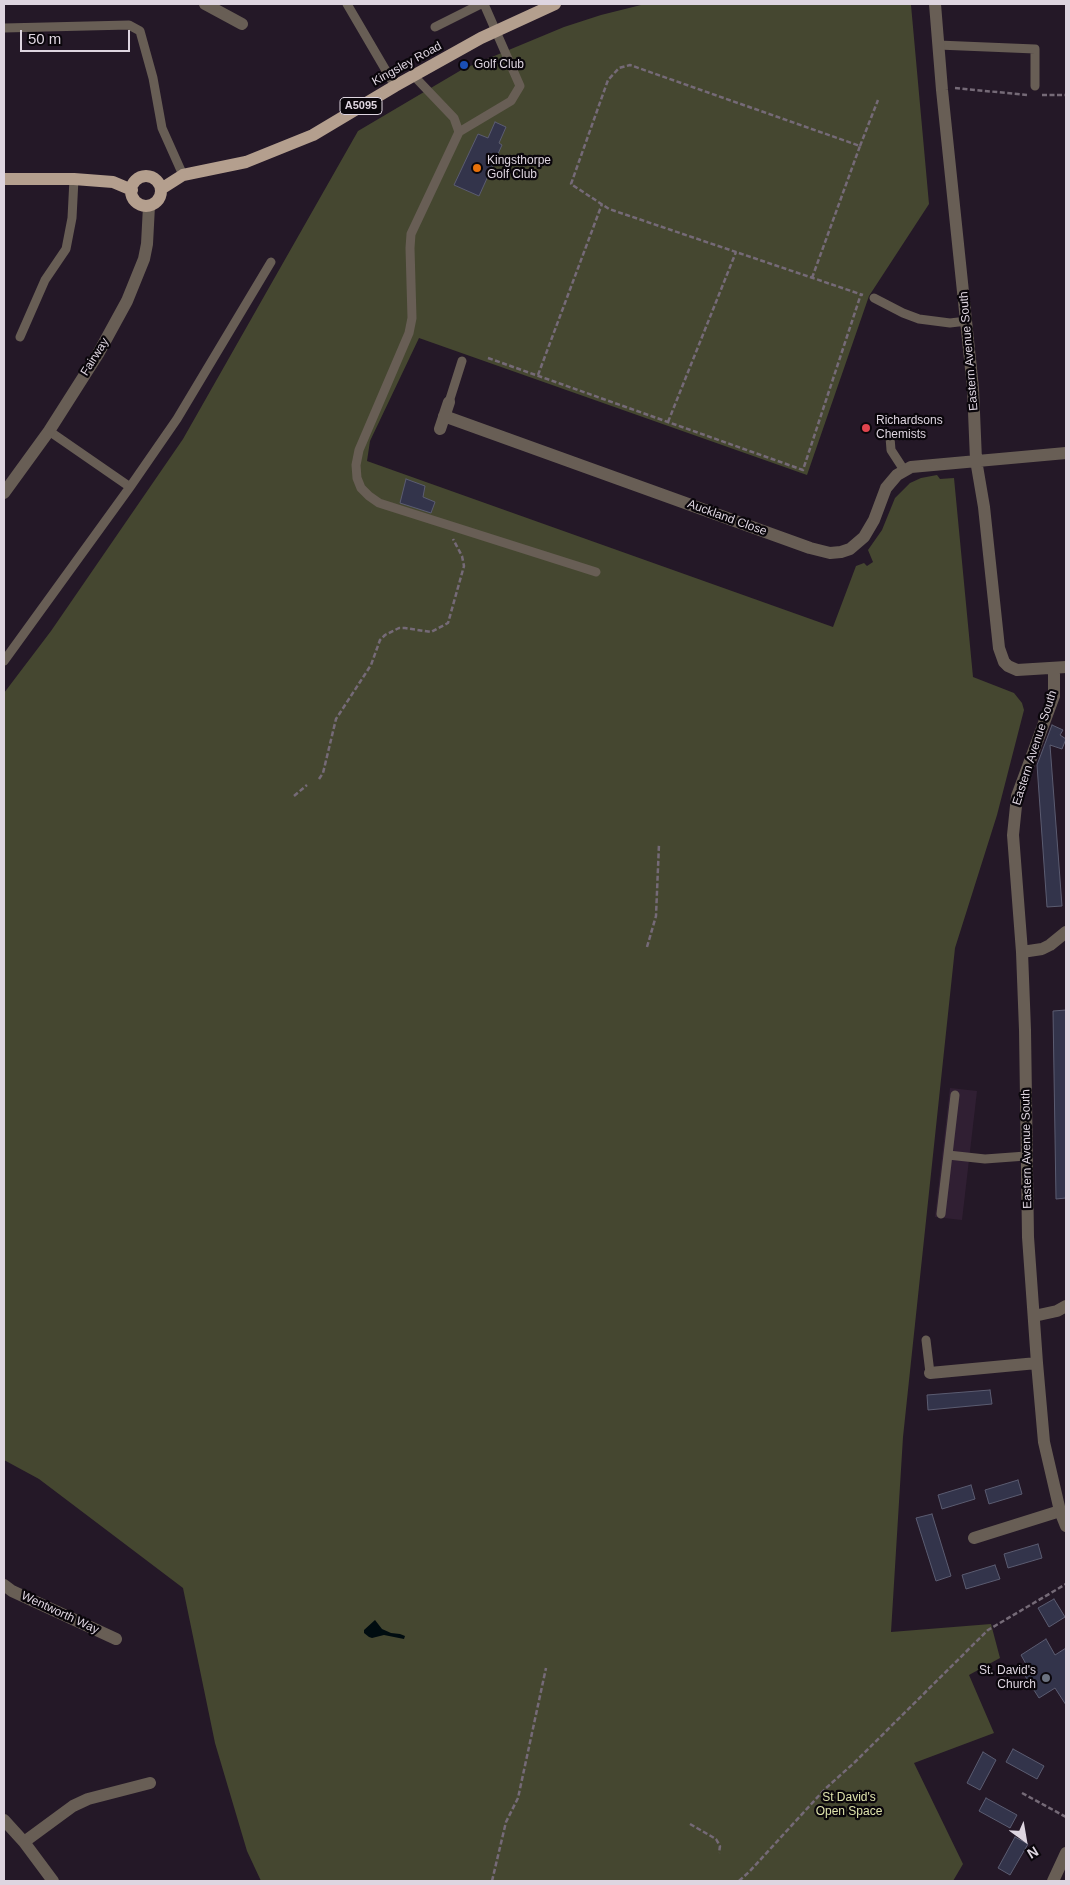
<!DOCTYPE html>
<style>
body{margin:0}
#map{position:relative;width:1070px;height:1885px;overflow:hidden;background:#241827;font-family:Arial,sans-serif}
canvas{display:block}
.frame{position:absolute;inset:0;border:5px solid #ded5e0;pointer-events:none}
.north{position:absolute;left:1000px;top:1815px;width:50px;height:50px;-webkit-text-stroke:4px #0a060b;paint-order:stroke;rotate:148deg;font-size:14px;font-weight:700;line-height:20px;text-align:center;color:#ded5e0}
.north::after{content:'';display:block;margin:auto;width:18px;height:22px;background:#ded5e0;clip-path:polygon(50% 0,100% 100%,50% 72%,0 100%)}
.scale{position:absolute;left:20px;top:30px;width:110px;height:22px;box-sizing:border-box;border:2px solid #ded5e0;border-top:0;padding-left:6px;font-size:15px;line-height:18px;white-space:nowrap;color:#ded5e0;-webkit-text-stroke:4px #0a060b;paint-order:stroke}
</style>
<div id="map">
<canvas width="1070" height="1885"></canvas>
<div class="frame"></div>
<div class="north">N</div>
<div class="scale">50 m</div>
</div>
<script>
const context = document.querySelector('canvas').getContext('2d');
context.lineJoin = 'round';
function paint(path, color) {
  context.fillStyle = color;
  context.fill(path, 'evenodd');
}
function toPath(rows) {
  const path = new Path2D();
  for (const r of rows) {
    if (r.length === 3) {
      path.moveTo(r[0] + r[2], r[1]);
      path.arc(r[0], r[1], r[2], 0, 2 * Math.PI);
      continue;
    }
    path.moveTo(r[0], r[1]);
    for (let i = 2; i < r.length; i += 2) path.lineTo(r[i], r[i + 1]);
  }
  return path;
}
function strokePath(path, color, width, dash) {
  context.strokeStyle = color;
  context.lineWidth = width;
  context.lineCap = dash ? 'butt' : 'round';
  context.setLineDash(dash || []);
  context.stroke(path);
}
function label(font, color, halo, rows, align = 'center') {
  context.font = font + ' Arial,sans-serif';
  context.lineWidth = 4.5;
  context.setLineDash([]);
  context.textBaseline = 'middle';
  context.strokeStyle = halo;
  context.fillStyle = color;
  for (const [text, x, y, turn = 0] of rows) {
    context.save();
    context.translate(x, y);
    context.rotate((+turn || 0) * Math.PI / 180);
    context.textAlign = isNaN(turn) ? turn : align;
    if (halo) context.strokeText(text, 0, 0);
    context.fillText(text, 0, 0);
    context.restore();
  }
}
const built = toPath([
 [950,1088,977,1091,962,1220,935,1217]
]);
const green = toPath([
 [645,4,911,5,929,204,869,296,807,475,419,338,370,441,367,461,833,627,856,566,864,563,867,566,873,562,868,550,882,530,895,498,910,483,921,478,937,475,940,479,954,478,973,677,1014,693,1022,703,1024,710,997,815,955,948,903,1437,891,1632,991,1624,1000,1658,969,1675,994,1733,914,1763,963,1864,953,1881,261,1881,247,1851,215,1743,183,1588,39,1479,4,1460,4,693,51,631,183,439,358,131,463,69,564,27,601,15]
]);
const water = toPath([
 [375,1620,382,1629,391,1633,400,1634,405,1636,404,1639,384,1635,372,1638,369,1637,364,1633,364,1630]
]);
const building = toPath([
 [495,122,506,127,499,143,502,145,479,196,454,185,478,134,488,138,495,122],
 [406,479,425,486,423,497,435,502,431,513,400,503,406,479],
 [1052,725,1063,730,1060,735,1066,739,1062,749,1050,745,1062,906,1047,907,1037,765,1052,725],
 [1066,1010,1066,1198,1056,1199,1053,1011,1066,1010],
 [990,1390,992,1404,928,1410,927,1395,990,1390],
 [1018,1480,1022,1494,989,1504,985,1490,1018,1480],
 [971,1485,975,1499,942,1509,938,1495,971,1485],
 [932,1514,951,1576,936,1581,916,1518,932,1514],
 [1038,1544,1042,1558,1008,1568,1004,1554,1038,1544],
 [995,1565,1000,1579,966,1589,962,1575,995,1565],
 [1054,1599,1065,1617,1049,1627,1038,1608,1054,1599],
 [1046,1639,1055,1655,1066,1648,1066,1705,1055,1688,1039,1698,1020,1668,1026,1664,1021,1655,1046,1639],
 [1013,1749,1044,1766,1037,1779,1006,1762,1013,1749],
 [983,1752,996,1760,980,1790,967,1783,983,1752],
 [986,1798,1017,1815,1010,1828,979,1811,986,1798],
 [1015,1837,1028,1844,1010,1875,998,1868,1015,1837]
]);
const path = toPath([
 [955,88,1027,95],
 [1042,95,1066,95],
 [860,146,878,100],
 [812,278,860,146,630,65,619,68,608,80,571,184,609,209,863,295],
 [488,358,803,470,861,294],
 [538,375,602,204],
 [668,422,736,252],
 [319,779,323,773,336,719,371,665,380,640,385,635,399,628,405,628,431,632,448,623,464,566,462,556,453,539],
 [294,796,307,785],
 [647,947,656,916,659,844],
 [1022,1793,1066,1817],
 [690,1824,716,1839,720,1846,719,1853],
 [492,1881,506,1822,518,1798,546,1668],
 [739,1881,750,1871,825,1789,855,1762,988,1630,1066,1584]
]);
const lane = toPath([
 [347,4,395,86],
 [484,4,520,86,511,101,459,132,411,234,410,248,412,318,409,333,359,450,356,465,357,478,361,488,369,496,379,503,596,572],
 [435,27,481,4],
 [4,28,129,25,140,31,153,78,162,128,183,175],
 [938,45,1035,49,1035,86],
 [413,75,454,118,459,132],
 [874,298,903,313,919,319,950,323,967,321],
 [20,337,45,280,66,249,72,218,74,179],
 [449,402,462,361],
 [49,431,130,487],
 [890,437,891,450,904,470],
 [4,661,130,487,177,419,271,262],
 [948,1155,985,1159,1026,1156],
 [941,1214,955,1095],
 [926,1340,930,1373]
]);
const street = toPath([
 [205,4,242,24],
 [935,4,942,90,973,388,976,460,984,507,999,648,1004,662,1008,666,1017,670,1066,667],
 [444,416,810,548,830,553,841,552,850,549,864,537,874,520,886,488,897,475,911,467,1066,453],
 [440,429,449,402],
 [4,493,49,431,98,354,127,301,144,259,147,244,149,206],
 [1054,668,1054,696,1017,796,1013,835,1022,952,1025,1030,1028,1237,1037,1363,1044,1442,1060,1511,1066,1526],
 [1022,952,1042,949,1050,945,1066,932],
 [1034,1316,1057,1311,1066,1306],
 [930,1373,1037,1363],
 [974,1538,1060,1511],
 [4,1585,12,1591,116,1639],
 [4,1820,24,1842,53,1881],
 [24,1842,73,1806,88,1799,150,1783],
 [1053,1881,1066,1853]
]);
const primary = toPath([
 [146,191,15],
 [4,179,74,179,113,182,132,190],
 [161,189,183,175,246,162,313,135,395,86,481,38,555,4]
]);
const markers = [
 [464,65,5,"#1a4fb4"],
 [477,168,5,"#e8710a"],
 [866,428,5,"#e0444e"],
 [1046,1678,5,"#6b7280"]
];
const shields = [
 [361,106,42]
];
const shieldNames = [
 ["A5095",361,106]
];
const streetNames = [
 ["Kingsley Road",407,64,-29],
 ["Eastern Avenue South",969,351,-95],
 ["Fairway",95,357,-58],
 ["Auckland Close",727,518,20],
 ["Eastern Avenue South",1035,748,-72],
 ["Eastern Avenue South",1027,1149,-91],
 ["Wentworth Way",60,1613,25]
];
const poiNames = [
 ["Golf Club",474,65],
 ["Kingsthorpe",487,161],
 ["Golf Club",487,175],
 ["Richardsons",876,421],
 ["Chemists",876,435],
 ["St. David's",1036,1671,"right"],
 ["Church",1036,1685,"right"]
];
const parkNames = [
 ["St David's",849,1798],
 ["Open Space",849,1812]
];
paint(built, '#301f33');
paint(green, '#454730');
paint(water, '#000c10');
paint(building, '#33344b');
strokePath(building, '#5b5c71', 1);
strokePath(path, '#756a77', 2.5, [5, 2.5]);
strokePath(lane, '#685e55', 9);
strokePath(street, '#685e55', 12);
strokePath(primary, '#b49f8e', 12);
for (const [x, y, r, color] of markers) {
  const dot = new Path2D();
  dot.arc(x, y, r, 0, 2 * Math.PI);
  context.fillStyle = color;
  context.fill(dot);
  strokePath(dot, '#0a060b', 2);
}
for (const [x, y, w] of shields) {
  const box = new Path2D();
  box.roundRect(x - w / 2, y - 8.5, w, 17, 4);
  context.fillStyle = '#0a060b';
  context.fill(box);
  strokePath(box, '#ded5e0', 1);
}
label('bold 11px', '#ded5e0', null, shieldNames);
label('12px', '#ded5e0', '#0a060b', streetNames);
label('12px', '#ded5e0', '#0a060b', poiNames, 'left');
label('12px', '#dee3ac', '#0a060b', parkNames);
</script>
